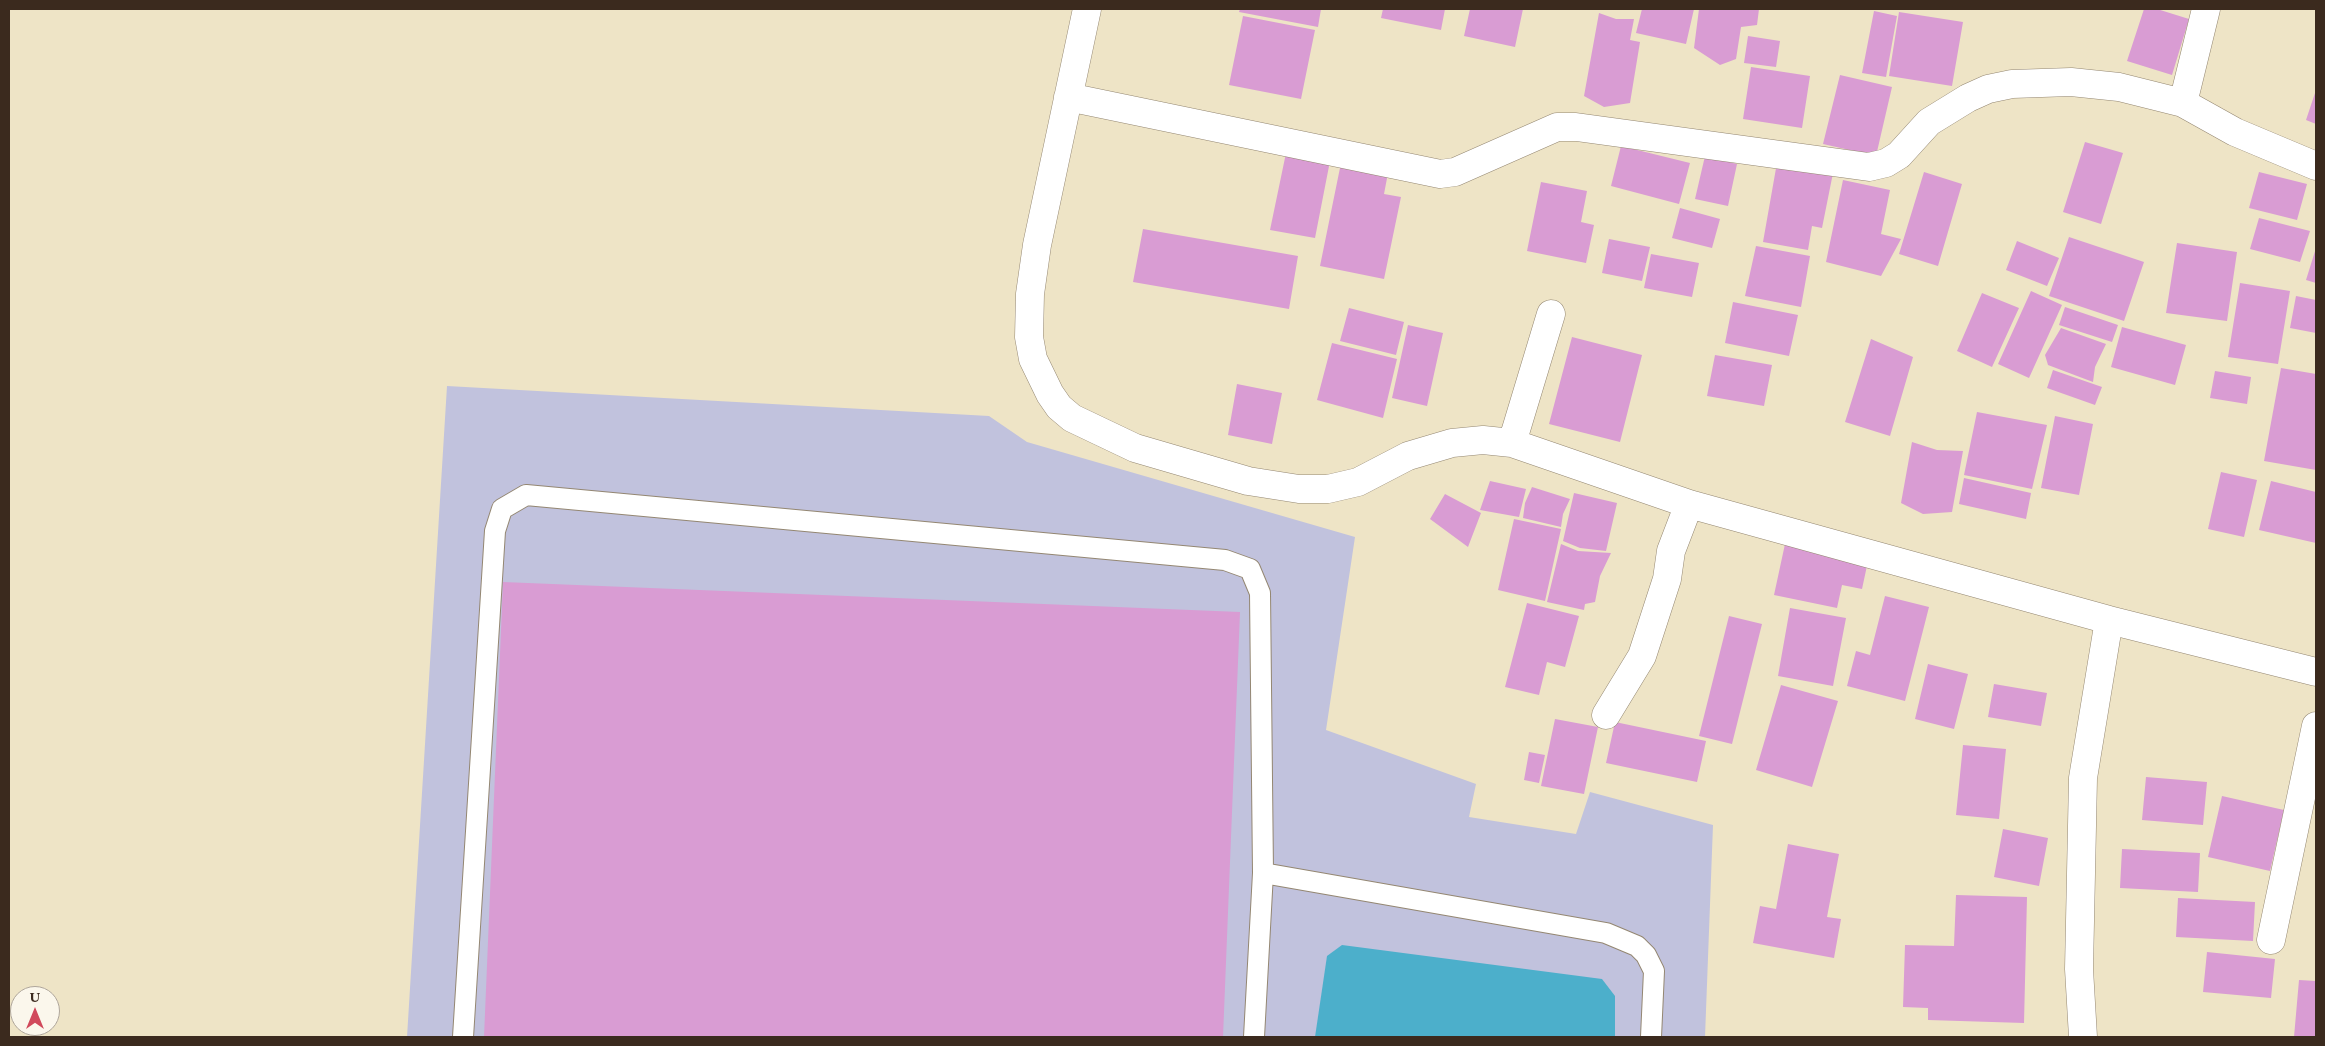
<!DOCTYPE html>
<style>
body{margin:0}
#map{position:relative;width:2325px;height:1046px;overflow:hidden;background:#eee4c6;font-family:"EB Garamond",serif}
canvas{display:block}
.frame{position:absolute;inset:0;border:10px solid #3b2a1e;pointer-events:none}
.north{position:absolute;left:10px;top:986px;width:50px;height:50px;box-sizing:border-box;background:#fbf7ec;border:1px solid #aea59a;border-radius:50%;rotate:0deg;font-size:14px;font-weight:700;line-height:20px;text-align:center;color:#3b2a1e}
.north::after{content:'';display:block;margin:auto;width:18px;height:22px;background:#d1495b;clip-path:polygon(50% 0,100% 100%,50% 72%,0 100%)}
</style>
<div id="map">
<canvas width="2325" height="1046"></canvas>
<div class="frame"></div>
<div class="north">U</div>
</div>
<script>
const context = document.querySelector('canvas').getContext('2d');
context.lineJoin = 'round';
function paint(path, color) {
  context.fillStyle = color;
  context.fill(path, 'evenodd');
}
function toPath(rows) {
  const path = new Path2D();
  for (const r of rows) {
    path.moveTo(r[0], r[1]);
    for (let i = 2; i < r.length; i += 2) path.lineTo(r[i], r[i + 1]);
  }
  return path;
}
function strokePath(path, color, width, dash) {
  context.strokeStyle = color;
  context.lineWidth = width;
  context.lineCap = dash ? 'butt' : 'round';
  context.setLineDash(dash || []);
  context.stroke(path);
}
const industrial = toPath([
 [447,386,989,416,1027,442,1355,537,1326,730,1476,784,1469,817,1576,834,1590,792,1713,825,1705,1037,407,1037]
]);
const water = toPath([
 [1342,945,1602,979,1615,996,1615,1037,1315,1037,1327,956]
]);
const building = toPath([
 [1240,9,1321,9,1318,27,1239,12],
 [1383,9,1445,9,1441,30,1381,18],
 [1470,9,1523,9,1515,47,1464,36],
 [1642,9,1694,9,1686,44,1636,33],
 [1699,9,1759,9,1757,25,1741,27,1736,59,1720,65,1694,48],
 [2144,9,2157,9,2189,19,2172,75,2127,61],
 [1874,11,1897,16,1886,77,1862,73],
 [1899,12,1963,22,1952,86,1889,76],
 [1599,13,1616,19,1634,19,1630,40,1640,42,1630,103,1604,107,1584,96],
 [1243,16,1315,30,1301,99,1229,85],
 [1748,36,1780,41,1776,67,1744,63],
 [1751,67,1810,76,1802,128,1743,119],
 [1840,75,1892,87,1876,156,1823,144],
 [2316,90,2316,124,2306,120],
 [2085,142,2123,153,2101,224,2063,212],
 [1621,146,1690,163,1679,204,1611,186],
 [1286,153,1330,161,1315,238,1270,230],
 [1705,156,1737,164,1728,206,1695,199],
 [1778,157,1834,168,1822,228,1812,226,1808,250,1763,242],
 [1341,163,1388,173,1384,194,1401,197,1384,279,1320,266],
 [1924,172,1962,184,1938,266,1899,254],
 [2259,172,2307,184,2297,220,2249,208],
 [1843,180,1890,190,1881,234,1901,239,1881,276,1826,262],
 [1541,182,1587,191,1581,222,1594,225,1586,263,1527,251],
 [1680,208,1720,219,1712,248,1672,238],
 [2259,218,2310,231,2300,262,2250,249],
 [1143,229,1298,256,1289,309,1133,282],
 [2069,237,2144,262,2124,321,2049,296],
 [1609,239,1650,247,1642,281,1602,273],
 [2017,241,2059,258,2047,286,2006,270],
 [2177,243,2237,252,2227,321,2166,313],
 [1756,246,1810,256,1801,307,1745,296],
 [2316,248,2316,283,2306,280],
 [1651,254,1699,263,1692,297,1644,288],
 [2240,283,2290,291,2278,364,2228,357],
 [2031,291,2062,305,2029,378,1998,364],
 [1982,293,2019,308,1992,367,1957,351],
 [2296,296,2316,300,2316,333,2290,328],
 [1733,302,1798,315,1789,356,1725,343],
 [2065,307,2118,325,2112,342,2059,325],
 [1349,308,1404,322,1396,355,1340,341],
 [1408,325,1443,333,1427,406,1392,398],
 [2122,327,2186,345,2175,385,2111,367],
 [2061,328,2106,344,2095,367,2093,382,2048,365,2045,355],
 [1572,337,1642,355,1620,442,1549,424],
 [1871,339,1913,357,1890,436,1845,422],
 [1332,343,1397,359,1383,418,1317,400],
 [1715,355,1772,365,1764,406,1707,396],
 [2281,368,2316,374,2316,470,2264,461],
 [2053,370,2102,387,2095,405,2047,388],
 [2215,371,2251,377,2247,404,2210,398],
 [1237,384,1282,393,1272,444,1228,435],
 [1977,412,2047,425,2032,489,1964,475],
 [2055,416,2093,424,2079,495,2041,488],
 [1912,442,1937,450,1963,451,1952,512,1923,514,1901,503],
 [2221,472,2257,480,2244,537,2208,529],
 [1964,478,2031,493,2026,519,1959,504],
 [1490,481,1526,489,1519,517,1480,510],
 [2271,481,2316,492,2316,543,2259,530],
 [1532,487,1570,499,1563,514,1561,527,1523,518,1525,503],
 [1574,493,1617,503,1606,551,1580,548,1563,541],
 [1445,494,1481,513,1468,547,1430,519],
 [1514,519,1561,529,1545,601,1498,590],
 [1561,544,1578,551,1611,553,1600,576,1595,602,1585,604,1584,610,1547,602],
 [1785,544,1868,561,1862,589,1842,585,1837,608,1774,595],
 [503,582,1240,612,1223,1037,484,1037],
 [1885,596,1929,607,1905,701,1847,686,1856,651,1870,655],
 [1527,603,1579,616,1565,667,1547,662,1539,695,1505,687],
 [1790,608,1846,618,1833,686,1778,676],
 [1729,616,1762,624,1732,744,1699,736],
 [1928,664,1968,674,1954,729,1915,719],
 [1994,684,2047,693,2041,726,1988,717],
 [1781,685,1838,701,1812,787,1756,770],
 [1555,719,1598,727,1584,794,1541,786],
 [1615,722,1706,741,1697,782,1606,763],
 [1963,745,2006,749,1999,819,1956,815],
 [1529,752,1545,755,1539,783,1524,780],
 [2146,777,2207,782,2203,825,2142,820],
 [2222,796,2284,810,2270,871,2208,857],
 [2003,829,2048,838,2039,886,1994,877],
 [1788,844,1839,854,1827,917,1841,919,1834,958,1753,943,1760,906,1776,909],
 [2122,849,2200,853,2198,892,2120,888],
 [1956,895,2027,897,2024,1023,1928,1020,1928,1008,1903,1007,1905,945,1954,946],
 [2178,898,2255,902,2253,941,2176,937],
 [2207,952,2275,959,2271,998,2203,992],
 [2299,980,2316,981,2316,1037,2294,1037]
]);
const service = toPath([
 [1263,873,1606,933,1637,946,1646,955,1654,971,1651,1037],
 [463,1037,495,531,502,509,526,495,1225,560,1250,569,1260,593,1263,873,1254,1037]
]);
const minor = toPath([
 [1087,9,1037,245,1030,294,1029,337,1033,359,1050,394,1059,407,1072,418,1135,448,1248,481,1299,489,1328,489,1358,482,1408,456,1452,443,1483,440,1512,443,1689,504,2109,620,2316,672],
 [1068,97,1440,174,1455,172,1557,127,1576,127,1869,167,1886,163,1899,155,1929,122,1968,98,1988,89,2012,84,2071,82,2119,87,2183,103,2235,132,2316,166],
 [2183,103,2206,9],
 [1512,443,1551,314],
 [1606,715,1642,656,1667,579,1671,551,1689,504],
 [2271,940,2316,726],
 [2083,1037,2079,969,2083,778,2109,620]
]);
paint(industrial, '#c1c2dd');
paint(water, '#4cafcb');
paint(building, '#d99cd3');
strokePath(service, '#948772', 22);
strokePath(minor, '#948772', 29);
strokePath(service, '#fff', 20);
strokePath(minor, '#fff', 28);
</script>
